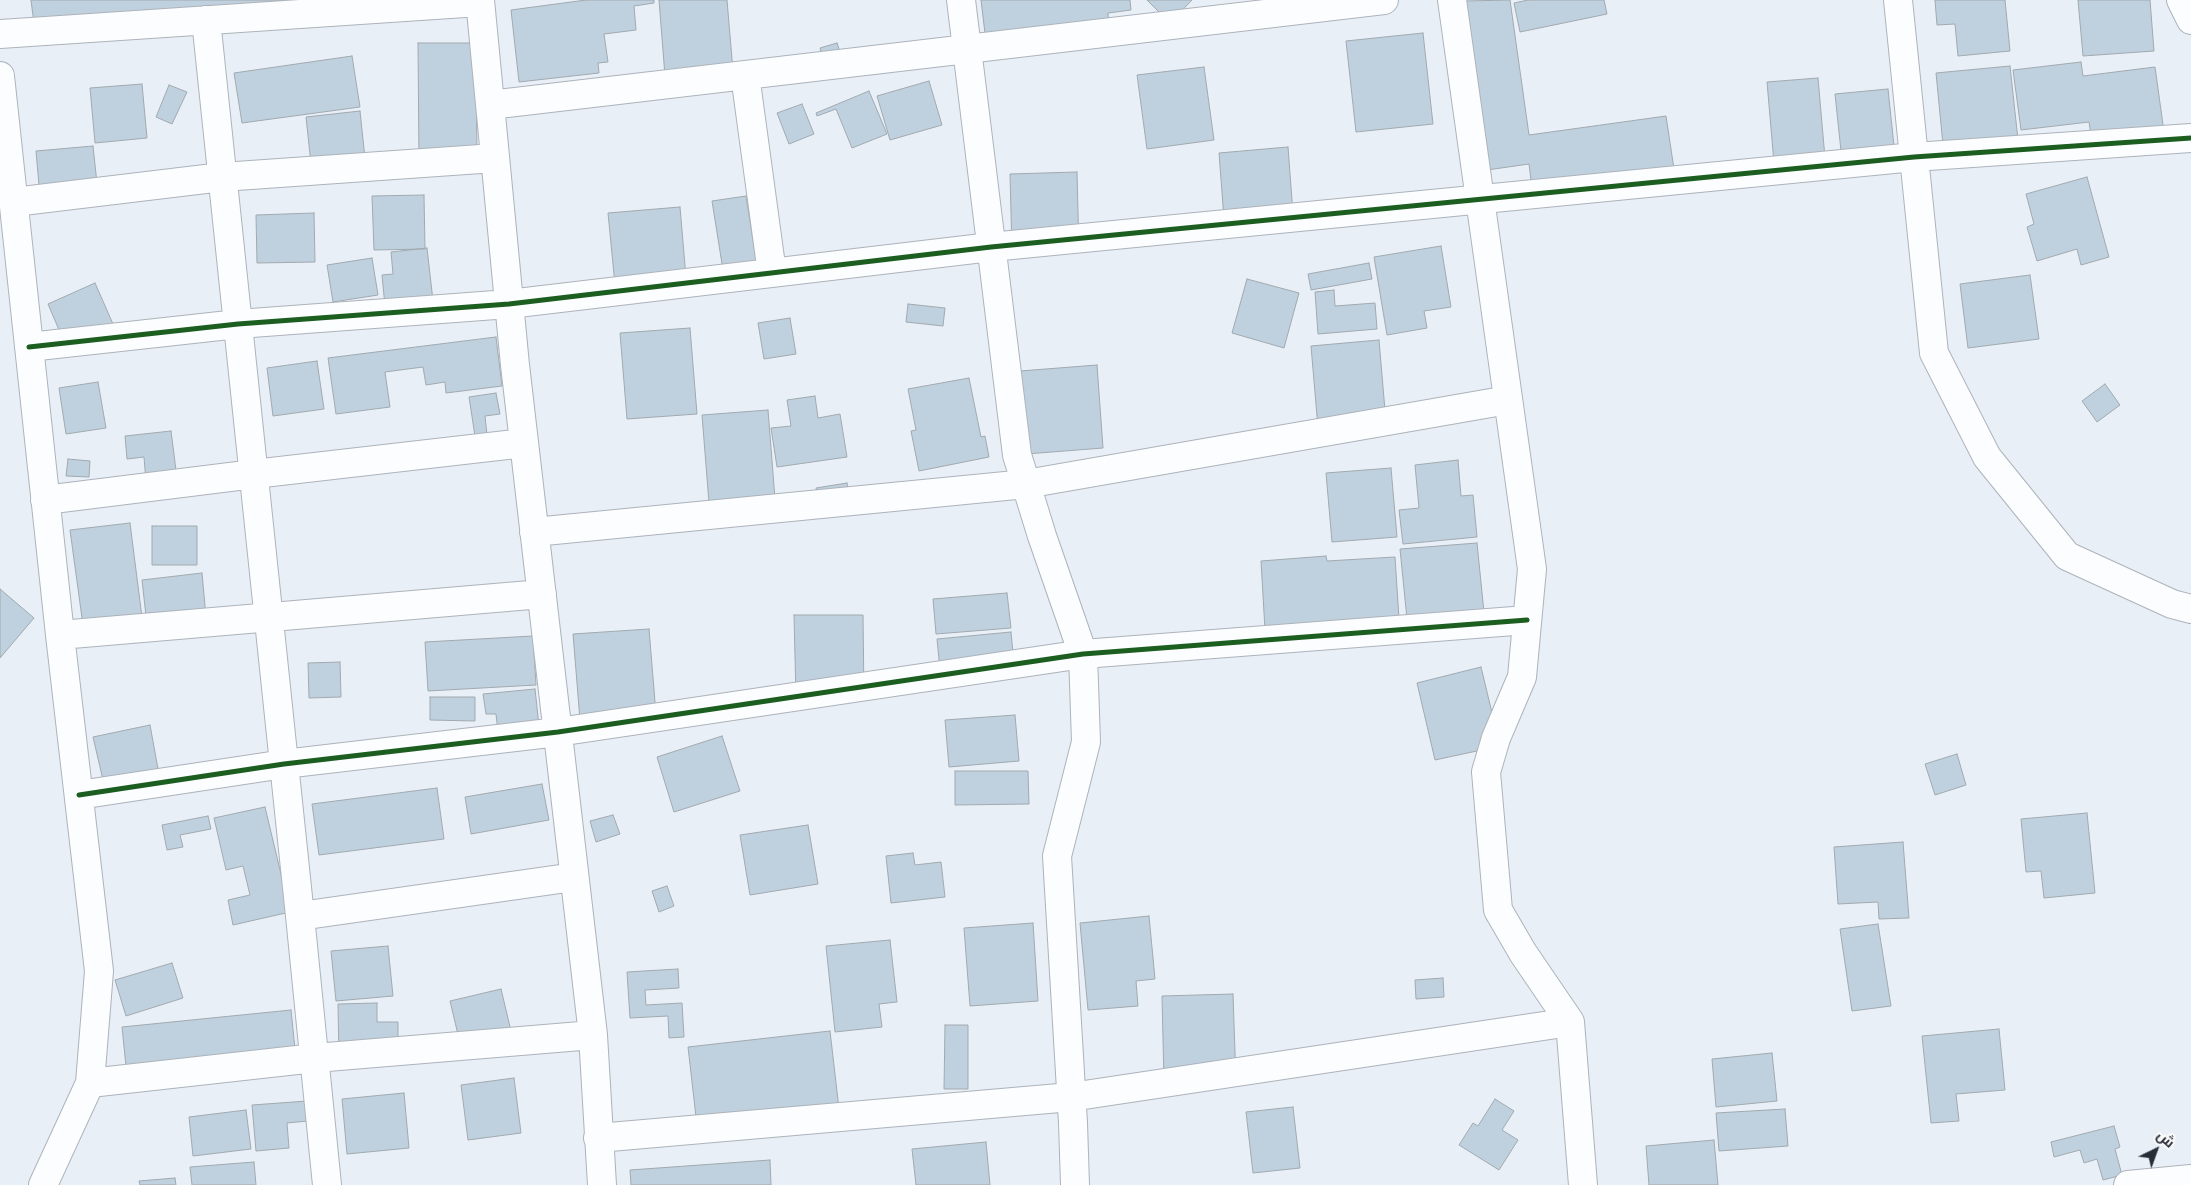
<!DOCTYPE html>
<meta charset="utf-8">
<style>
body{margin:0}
#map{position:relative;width:2191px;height:1185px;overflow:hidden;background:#e9eff7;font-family:Commissioner,Cairo,sans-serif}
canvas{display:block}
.north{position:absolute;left:2131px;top:1125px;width:50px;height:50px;-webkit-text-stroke:4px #fafafa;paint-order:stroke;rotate:42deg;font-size:14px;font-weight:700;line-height:20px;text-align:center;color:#272d37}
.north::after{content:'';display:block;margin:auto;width:18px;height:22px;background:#272d37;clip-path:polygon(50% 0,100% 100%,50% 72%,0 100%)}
</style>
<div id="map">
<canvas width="2191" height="1185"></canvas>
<div class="north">ش</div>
</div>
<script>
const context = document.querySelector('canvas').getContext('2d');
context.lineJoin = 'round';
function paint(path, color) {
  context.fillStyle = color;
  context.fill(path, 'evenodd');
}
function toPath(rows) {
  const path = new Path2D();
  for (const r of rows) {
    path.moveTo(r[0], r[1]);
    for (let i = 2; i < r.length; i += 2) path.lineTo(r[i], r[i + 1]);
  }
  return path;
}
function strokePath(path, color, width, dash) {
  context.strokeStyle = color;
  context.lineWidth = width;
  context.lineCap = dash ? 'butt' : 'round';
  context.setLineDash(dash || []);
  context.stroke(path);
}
const building = toPath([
 [31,0,290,0,291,11,36,39,31,0],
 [586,0,654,0,654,3,634,6,636,30,604,34,608,62,598,63,599,73,519,82,511,10,586,0],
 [659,0,727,0,733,71,665,76,659,0],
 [981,0,1130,0,1131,10,1108,13,1109,29,986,42,981,0],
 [1147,0,1192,0,1170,23,1147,0],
 [1510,0,1529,135,1666,116,1674,169,1532,188,1529,164,1487,170,1464,1,1510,0],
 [1528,0,1604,0,1607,14,1520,32,1514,3,1528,0],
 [1935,0,2005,0,2010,51,1958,56,1955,24,1937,25,1935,0],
 [2078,0,2150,0,2154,51,2083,56,2078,0],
 [1423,33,1433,124,1356,132,1346,41,1423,33],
 [418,43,476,43,477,162,419,162,418,43],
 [837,43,843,61,825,67,820,48,837,43],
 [352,56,360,107,242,123,234,73,352,56],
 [2081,62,2083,76,2155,67,2164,132,2092,141,2089,122,2021,130,2013,70,2081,62],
 [2010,66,2019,149,1944,155,1936,73,2010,66],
 [1204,67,1214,140,1147,149,1137,75,1204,67],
 [1818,78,1825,158,1774,163,1767,82,1818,78],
 [929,81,942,125,890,140,877,96,929,81],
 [142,84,147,138,95,143,90,88,142,84],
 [169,85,187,92,172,124,156,117,169,85],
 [1888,89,1894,146,1841,151,1835,94,1888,89],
 [869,91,887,134,852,148,836,109,817,116,816,113,869,91],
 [802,104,814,134,789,144,777,113,802,104],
 [360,111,366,168,312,173,306,117,360,111],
 [93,146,99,202,41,208,36,151,93,146],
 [1288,147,1294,227,1225,232,1219,153,1288,147],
 [1077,172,1079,251,1012,252,1010,174,1077,172],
 [2087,177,2109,257,2081,265,2077,249,2037,261,2027,227,2034,224,2026,194,2087,177],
 [424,195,425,249,374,250,372,196,424,195],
 [746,196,760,284,726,289,712,201,746,196],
 [680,207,687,289,616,295,608,213,680,207],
 [314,213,315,262,257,263,256,215,314,213],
 [1441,246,1451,307,1424,311,1427,328,1387,335,1374,257,1441,246],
 [427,248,433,301,385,306,382,275,393,274,391,252,427,248],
 [372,258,378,295,333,302,327,265,372,258],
 [1369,263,1372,279,1311,290,1308,274,1369,263],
 [2030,275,2039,339,1968,348,1960,284,2030,275],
 [1247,279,1299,293,1284,348,1232,333,1247,279],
 [95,283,113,324,65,344,48,304,95,283],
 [1334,290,1335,306,1375,303,1377,329,1318,334,1315,292,1334,290],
 [908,304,945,308,943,326,906,322,908,304],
 [790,318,796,354,764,359,758,323,790,318],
 [690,328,697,414,627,419,620,333,690,328],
 [496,337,502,386,446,393,445,382,426,385,423,367,385,372,390,407,336,414,328,358,496,337],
 [1379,340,1386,422,1318,428,1311,346,1379,340],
 [317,361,324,409,273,416,267,368,317,361],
 [1097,365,1103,448,1026,454,1020,371,1097,365],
 [969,378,981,437,985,436,989,457,919,471,911,431,916,430,908,389,969,378],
 [98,382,106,428,66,434,59,388,98,382],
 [2105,384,2120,405,2097,422,2082,401,2105,384],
 [496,393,500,414,485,416,487,435,475,436,469,397,496,393],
 [815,396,818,418,840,414,847,457,777,467,771,428,791,426,787,400,815,396],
 [768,410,775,499,709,503,702,415,768,410],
 [171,431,177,478,146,482,144,457,127,459,125,436,171,431],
 [68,459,90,461,89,477,66,476,68,459],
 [1458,460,1461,496,1473,495,1477,537,1403,544,1399,510,1419,508,1415,465,1458,460],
 [1391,468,1397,537,1332,542,1326,473,1391,468],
 [847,483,849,498,819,502,816,488,847,483],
 [130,523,144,633,85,640,70,530,130,523],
 [152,526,197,526,197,565,152,565,152,526],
 [1477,543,1486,632,1409,639,1400,549,1477,543],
 [1326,556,1327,561,1395,557,1400,634,1265,630,1261,561,1326,556],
 [202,573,207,628,148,634,142,580,202,573],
 [0,589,34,618,0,658,0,589],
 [1007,593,1011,628,936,634,933,599,1007,593],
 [794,615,863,615,864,697,796,698,794,615],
 [649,629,656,714,580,720,573,634,649,629],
 [1011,632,1015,674,941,680,937,639,1011,632],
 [533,636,536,685,428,691,425,642,533,636],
 [340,662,341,697,309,698,308,663,340,662],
 [1481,667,1500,746,1435,760,1417,683,1481,667],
 [535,689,541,745,500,749,496,714,486,714,483,694,535,689],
 [430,697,475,697,475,721,430,720,430,697],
 [1015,715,1019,761,949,767,945,720,1015,715],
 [150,725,158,769,103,780,93,737,150,725],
 [722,736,740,791,674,812,657,757,722,736],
 [1957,754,1966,785,1935,795,1925,764,1957,754],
 [955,771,1028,771,1029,804,955,805,955,771],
 [542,784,549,820,471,834,465,797,542,784],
 [437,788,444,839,319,855,312,804,437,788],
 [265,807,290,912,233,925,228,900,250,895,243,866,226,870,214,818,265,807],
 [2087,813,2095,893,2044,898,2041,871,2026,872,2021,819,2087,813],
 [613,815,620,834,596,842,590,821,613,815],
 [208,816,211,829,180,835,183,847,167,850,162,825,208,816],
 [808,825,818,884,750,895,740,835,808,825],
 [1903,842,1909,918,1879,919,1878,902,1838,904,1834,847,1903,842],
 [913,853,915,865,941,862,945,897,891,903,886,856,913,853],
 [667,886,674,906,659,912,652,891,667,886],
 [1149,916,1155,979,1136,981,1138,1006,1088,1010,1080,923,1149,916],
 [1033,923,1038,1001,970,1006,964,928,1033,923],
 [1878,924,1891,1006,1852,1011,1840,929,1878,924],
 [890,940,897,1002,879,1004,882,1027,835,1032,826,946,890,940],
 [388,946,393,996,336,1001,331,951,388,946],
 [172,963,183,998,126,1016,115,980,172,963],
 [678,969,679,988,645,990,646,1005,682,1003,684,1037,669,1038,668,1016,630,1018,627,972,678,969],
 [1443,978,1444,997,1416,999,1415,980,1443,978],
 [501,989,511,1031,460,1043,450,1001,501,989],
 [1233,994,1236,1082,1164,1083,1162,996,1233,994],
 [377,1003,377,1022,398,1022,398,1057,339,1059,338,1004,377,1003],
 [291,1010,296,1059,128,1086,122,1027,291,1010],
 [945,1025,968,1025,968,1089,944,1089,945,1025],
 [1999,1029,2005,1090,1956,1094,1959,1121,1931,1123,1922,1036,1999,1029],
 [830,1031,841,1126,696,1117,688,1047,830,1031],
 [1772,1053,1777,1101,1716,1107,1712,1059,1772,1053],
 [514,1078,521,1133,468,1140,461,1085,514,1078],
 [404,1093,409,1148,347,1154,342,1099,404,1093],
 [1495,1099,1514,1111,1502,1130,1518,1140,1499,1170,1459,1145,1473,1123,1478,1126,1495,1099],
 [307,1101,308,1121,287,1123,289,1148,256,1151,252,1105,307,1101],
 [1293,1107,1300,1168,1253,1173,1246,1112,1293,1107],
 [1785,1109,1788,1146,1719,1151,1716,1113,1785,1109],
 [246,1110,251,1149,193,1156,189,1117,246,1110],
 [2114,1126,2120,1147,2115,1149,2122,1175,2103,1180,2097,1159,2084,1163,2080,1150,2054,1157,2051,1142,2114,1126],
 [1714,1140,1718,1185,1649,1185,1646,1146,1714,1140],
 [986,1142,990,1185,916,1185,912,1149,986,1142],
 [770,1160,771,1185,631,1185,630,1170,770,1160],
 [254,1162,256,1185,192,1185,190,1167,254,1162],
 [175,1178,176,1185,140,1185,139,1181,175,1178]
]);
const minor = toPath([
 [480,0,515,365,593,1035,602,1185],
 [961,0,1017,455,1042,536,1083,654,1086,742,1057,856,1073,1123,1075,1185],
 [1452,0,1532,569,1522,677,1496,738,1486,772,1498,910,1523,953,1570,1022,1583,1185],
 [1898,0,1934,353,1987,457,2067,556,2172,604,2191,609],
 [2181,0,2191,20],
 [206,20,300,916,327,1185],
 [0,34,480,2],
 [745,75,772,273],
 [0,76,60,635,99,971,90,1083,43,1185],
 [490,105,1384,0],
 [14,202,222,177,495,158],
 [29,347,238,324,509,304,991,247,1914,157,2191,138],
 [45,500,254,474,524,443],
 [534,532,1026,484,1508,400],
 [60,635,542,594],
 [79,795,284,764,558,732,1083,654,1527,620],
 [300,916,574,877],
 [90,1083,315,1058,593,1035],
 [598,1138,1071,1097,1570,1022],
 [2128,1185,2191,1179]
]);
const cycleway = toPath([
 [29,347,238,324,509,304,991,247,1914,157,2191,138],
 [79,795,284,764,558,732,1083,654,1527,620]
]);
paint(building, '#bfd1de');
strokePath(building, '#a1a9af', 1);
strokePath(minor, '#adb3bb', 30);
strokePath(minor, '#fcfdfe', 28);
strokePath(cycleway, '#1b5e20', 5);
</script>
